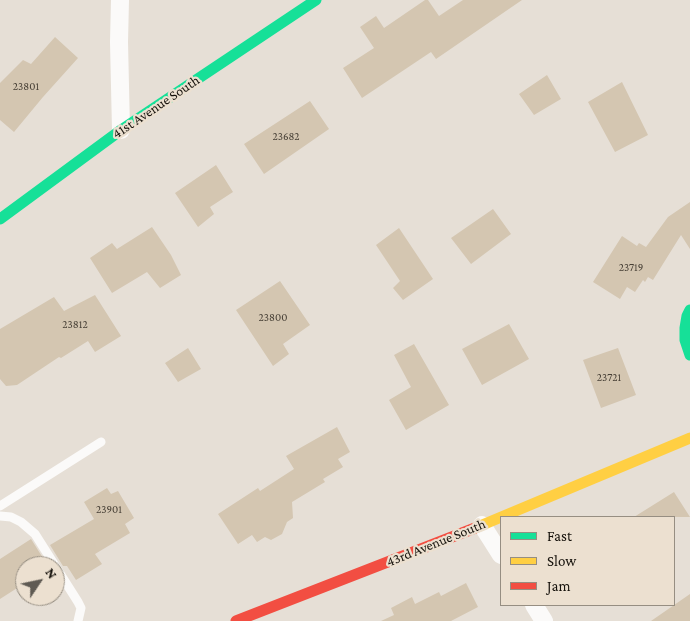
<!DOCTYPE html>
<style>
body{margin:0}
#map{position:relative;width:690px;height:621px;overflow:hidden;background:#e6dfd6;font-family:"Crimson Pro",serif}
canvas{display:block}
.legend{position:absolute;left:500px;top:516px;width:175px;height:90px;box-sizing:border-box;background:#ece0d0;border:1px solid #968e82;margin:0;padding:6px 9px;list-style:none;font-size:15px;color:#16120c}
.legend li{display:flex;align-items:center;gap:10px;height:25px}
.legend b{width:25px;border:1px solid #968e82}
.north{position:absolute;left:15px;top:556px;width:50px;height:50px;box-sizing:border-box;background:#ece0d0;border:1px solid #968e82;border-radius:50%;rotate:56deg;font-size:14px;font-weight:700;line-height:20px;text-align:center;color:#16120c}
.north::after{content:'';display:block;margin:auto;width:18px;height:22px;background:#5f5a53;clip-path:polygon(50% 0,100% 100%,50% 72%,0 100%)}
</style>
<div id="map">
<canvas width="690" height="621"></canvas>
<ul class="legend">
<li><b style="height:6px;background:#16e098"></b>Fast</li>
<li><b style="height:6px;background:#ffcf43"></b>Slow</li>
<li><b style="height:6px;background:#f24e42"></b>Jam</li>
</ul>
<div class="north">N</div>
</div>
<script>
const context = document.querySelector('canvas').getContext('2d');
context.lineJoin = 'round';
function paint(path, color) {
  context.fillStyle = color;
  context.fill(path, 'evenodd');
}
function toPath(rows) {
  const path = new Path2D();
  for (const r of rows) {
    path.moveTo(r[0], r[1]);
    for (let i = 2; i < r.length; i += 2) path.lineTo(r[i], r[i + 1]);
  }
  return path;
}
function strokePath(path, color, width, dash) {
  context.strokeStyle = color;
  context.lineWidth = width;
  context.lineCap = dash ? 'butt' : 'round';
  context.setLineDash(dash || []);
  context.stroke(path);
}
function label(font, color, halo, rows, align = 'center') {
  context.font = font + ' "Crimson Pro",serif';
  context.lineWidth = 4.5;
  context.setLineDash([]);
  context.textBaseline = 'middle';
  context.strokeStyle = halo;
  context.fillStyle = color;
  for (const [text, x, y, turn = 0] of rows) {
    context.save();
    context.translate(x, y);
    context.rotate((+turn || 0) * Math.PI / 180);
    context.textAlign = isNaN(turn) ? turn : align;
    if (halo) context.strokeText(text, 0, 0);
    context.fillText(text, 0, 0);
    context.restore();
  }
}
const building = toPath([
 [425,0,428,0,439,16,463,0,522,0,436,59,431,52,362,98,343,68,374,48,360,27,376,16,384,28],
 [55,37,78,58,43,97,14,132,0,120,0,83,23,60,31,64],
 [547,75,561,99,534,115,519,94],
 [622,82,648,135,615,152,588,102],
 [310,101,329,129,264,174,244,144],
 [216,165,233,192,210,207,214,214,198,227,175,193],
 [690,202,690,249,681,235,653,280,648,277,645,282,643,280,635,292,627,287,620,299,593,282,622,236,637,246,639,243,646,247,668,217],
 [493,209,511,234,471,264,451,238],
 [152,227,171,255,181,275,160,288,147,272,112,293,90,258,112,243,117,249],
 [399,228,433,279,403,300,393,288,400,281,376,245],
 [280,281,310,325,283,344,289,354,273,366,236,310],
 [95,295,121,336,95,352,88,341,61,358,59,357,17,385,6,386,0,379,0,329,54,297,64,311],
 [509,324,529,359,482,385,462,349],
 [414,344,449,405,406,430,389,400,411,387,394,355],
 [188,348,201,369,178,382,165,363],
 [618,348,636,395,601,408,583,360],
 [337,427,350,452,338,459,343,467,323,479,325,482,292,502,293,518,287,522,282,534,271,540,265,537,257,542,252,535,238,544,218,514,258,488,260,491,294,469,286,456],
 [107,488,111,494,118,491,134,518,125,524,130,533,95,554,102,564,76,580,67,566,63,566,50,545,94,519,84,502],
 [674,492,690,517,634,517],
 [31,539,48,566,25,566,25,583,0,599,0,559],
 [466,583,478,607,451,621,381,621,394,615,391,608,412,597,415,604,439,592,441,596],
 [690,594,690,621,651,621]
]);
const lane = toPath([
 [0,506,101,442],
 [0,516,11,517,21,522,35,534,78,602,81,608,78,621]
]);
const street = toPath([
 [120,0,119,42,121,130],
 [482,525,501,555],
 [534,605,544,621]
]);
const fast = toPath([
 [0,219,121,130,316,0],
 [690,310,687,316,685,328,685,340,690,355]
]);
const slow = toPath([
 [475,528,690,438]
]);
const jam = toPath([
 [236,621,475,528]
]);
const numberNames = [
 ["23801",26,87],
 ["23682",286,137],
 ["23719",631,268],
 ["23800",273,318],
 ["23812",75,325],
 ["23721",609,378],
 ["23901",109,510]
];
const streetNames = [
 ["41st Avenue South",156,107,-34],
 ["43rd Avenue South",436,543,-22]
];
paint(building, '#d4c6b1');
strokePath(lane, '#fbfaf9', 9);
strokePath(street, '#fbfaf9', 18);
strokePath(fast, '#16e098', 11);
strokePath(slow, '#ffcf43', 11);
strokePath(jam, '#f24e42', 11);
label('11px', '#463f35', null, numberNames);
label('14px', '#16120c', '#ece0d0', streetNames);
</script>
